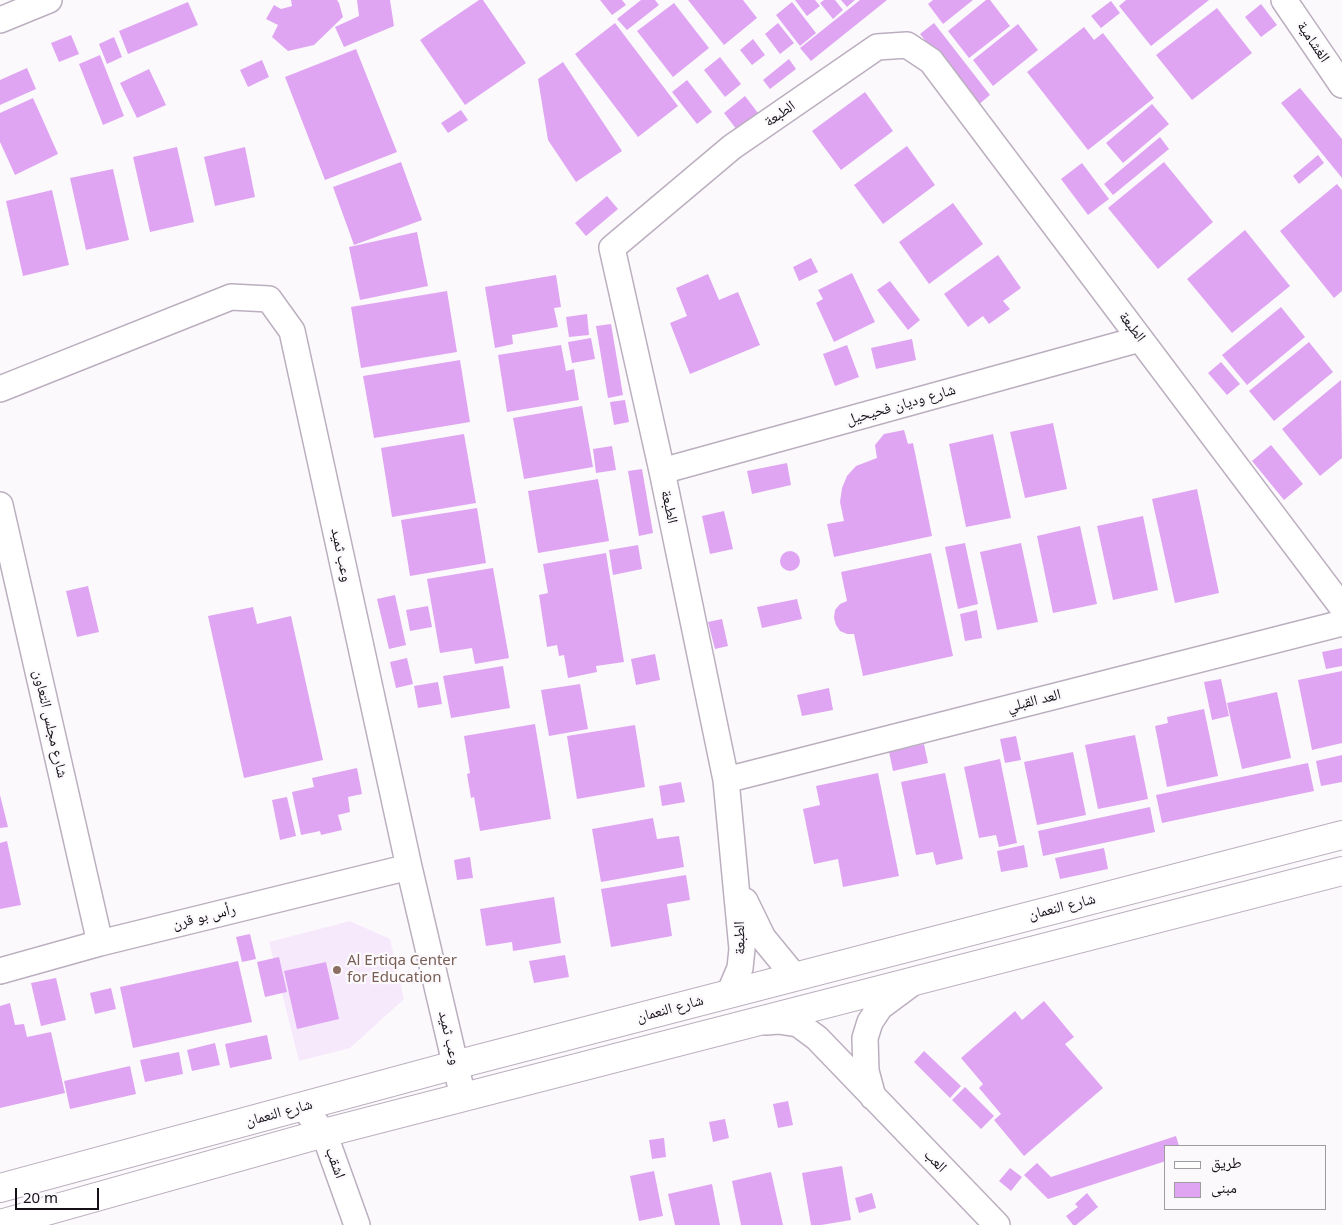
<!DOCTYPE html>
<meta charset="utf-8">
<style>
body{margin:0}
#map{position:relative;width:1342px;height:1225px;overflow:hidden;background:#fcf9fd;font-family:"Noto Sans","Noto Naskh Arabic",sans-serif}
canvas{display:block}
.legend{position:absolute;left:1164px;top:1145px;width:162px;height:65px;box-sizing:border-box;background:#fcf9fd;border:1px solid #9f9ca1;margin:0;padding:6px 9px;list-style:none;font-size:15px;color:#141016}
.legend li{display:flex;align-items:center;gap:10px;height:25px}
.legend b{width:25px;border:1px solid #9f9ca1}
.scale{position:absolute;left:15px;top:1188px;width:84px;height:22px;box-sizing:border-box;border:2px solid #141016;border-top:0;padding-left:6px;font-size:15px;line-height:18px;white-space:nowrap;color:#141016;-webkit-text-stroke:4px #fcf9fd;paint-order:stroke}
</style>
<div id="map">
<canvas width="1342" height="1225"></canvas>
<ul class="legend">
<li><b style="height:6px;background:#fff"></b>طريق</li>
<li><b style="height:14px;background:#dfa5f2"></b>مبنى</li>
</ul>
<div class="scale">20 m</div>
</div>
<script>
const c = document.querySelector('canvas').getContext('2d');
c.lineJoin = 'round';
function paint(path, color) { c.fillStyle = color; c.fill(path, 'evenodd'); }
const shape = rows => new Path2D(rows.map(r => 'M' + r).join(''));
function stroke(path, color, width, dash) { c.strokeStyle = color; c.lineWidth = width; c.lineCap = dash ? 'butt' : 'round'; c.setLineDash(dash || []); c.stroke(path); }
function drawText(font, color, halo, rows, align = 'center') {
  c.font = font + ' "Noto Sans","Noto Naskh Arabic",sans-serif'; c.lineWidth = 4.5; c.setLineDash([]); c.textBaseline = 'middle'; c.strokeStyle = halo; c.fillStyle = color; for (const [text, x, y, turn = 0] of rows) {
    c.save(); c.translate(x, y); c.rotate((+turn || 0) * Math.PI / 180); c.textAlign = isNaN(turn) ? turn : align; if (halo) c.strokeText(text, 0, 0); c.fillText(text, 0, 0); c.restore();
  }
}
paint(shape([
 [350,921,390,939,404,999,350,1048,299,1061,269,942]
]), '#f7e9fc');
paint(shape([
 [291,0,337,0,339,3,343,17,314,45,288,51,272,37,278,25,266,19,274,5,281,9,292,6],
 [357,0,390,0,394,26,344,47,335,27,359,16],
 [479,0,483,0,526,63,465,105,420,40],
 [600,0,622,0,626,5,612,15],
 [641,0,655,0,659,5,627,30,617,19],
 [688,0,743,0,757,18,724,45],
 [795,0,815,0,820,6,807,16],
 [824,0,835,0,843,10,833,19,820,3],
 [841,0,855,0,847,7],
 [860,0,887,0,811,61,800,48],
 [933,0,973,0,943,24,928,4],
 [986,0,990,0,1010,26,969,58,948,31],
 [1126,0,1209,0,1151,46,1119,6],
 [1111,1,1120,13,1101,28,1091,16],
 [188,2,198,25,128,54,119,31],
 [792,2,816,33,800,46,776,15],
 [674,3,709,48,673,77,637,31],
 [1261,4,1277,25,1261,37,1245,17],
 [1217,8,1252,53,1192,100,1156,55],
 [615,23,678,106,638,137,575,54],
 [778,23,794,43,780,54,765,34],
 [934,23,990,95,977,106,920,34],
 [1018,24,1038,50,993,86,973,60],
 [1084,27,1094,40,1103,33,1154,98,1088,150,1027,72],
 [71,35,79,54,59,62,51,43],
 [114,37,122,57,107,64,99,44],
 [753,39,765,55,752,65,740,50],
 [356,49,397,152,325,180,285,77],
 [100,55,124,116,103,125,79,64],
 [720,57,741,84,725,97,704,70],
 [789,59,796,69,770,89,763,80],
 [262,60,269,77,248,87,240,70],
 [563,62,622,151,576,182,548,140,538,79],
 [27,68,36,89,0,105,0,80],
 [149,69,166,105,137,118,120,83],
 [687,80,712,112,697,124,672,92],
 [1300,88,1342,139,1342,178,1281,103],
 [865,92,893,131,841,170,812,131],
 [745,96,758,113,737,130,724,113],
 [33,98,58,154,15,175,0,142,0,113],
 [1152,104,1169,124,1123,163,1106,143],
 [461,110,468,120,448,133,441,123],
 [1160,137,1169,149,1113,195,1104,184],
 [907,146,935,185,883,224,854,185],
 [177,147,194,222,150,232,133,157],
 [245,147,255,197,215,206,204,157],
 [1318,155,1324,163,1299,184,1293,176],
 [401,162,422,220,354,245,333,187],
 [1164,162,1213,222,1158,269,1108,208],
 [1082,163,1109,199,1088,215,1061,179],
 [113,169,129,240,86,250,70,178],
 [1337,184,1342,190,1342,291,1334,298,1280,231],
 [52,190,69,265,23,276,6,201],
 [607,196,618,209,586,236,575,223],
 [953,203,983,244,929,284,899,242],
 [1245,230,1290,286,1232,333,1187,279],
 [417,232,428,286,360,300,349,247],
 [998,255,1021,288,1003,301,1010,309,989,324,983,316,968,327,944,294],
 [811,258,818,272,799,281,793,267],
 [852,273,875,322,834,342,816,303,823,299,818,290],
 [708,274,719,300,738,292,760,345,690,374,670,323,687,316,676,288],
 [556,275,561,307,554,308,558,327,512,335,513,344,495,348,485,287],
 [890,281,920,320,908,330,877,290],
 [447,291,457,352,361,368,351,307],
 [1281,307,1305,337,1247,385,1222,355],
 [587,314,589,335,569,337,566,317],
 [611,324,623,395,608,398,596,326],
 [591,338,595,359,572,363,568,342],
 [912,339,916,360,876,369,871,348],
 [1309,342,1333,372,1274,421,1249,391],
 [561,345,566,371,574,369,579,400,507,412,498,355],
 [847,345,859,377,835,386,823,354],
 [460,360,470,422,374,438,363,376],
 [1221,362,1240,384,1227,395,1208,373],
 [1341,380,1342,458,1320,476,1282,429],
 [625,400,629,422,614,425,610,402],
 [582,406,593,467,524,479,513,418],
 [1053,423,1067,489,1025,498,1010,432],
 [904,430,908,444,913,443,932,536,834,557,827,524,844,521,840,502,842,488,847,476,856,466,877,458,875,445,884,434],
 [464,434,476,503,392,517,381,448],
 [993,434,1011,518,966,527,949,444],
 [1271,445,1303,484,1284,500,1252,461],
 [612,446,616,470,596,473,593,449],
 [787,463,791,485,752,494,747,471],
 [642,469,653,533,639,536,628,471],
 [598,479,609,541,538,553,528,491],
 [1197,489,1219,593,1175,603,1152,499],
 [477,508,486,563,410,576,401,520],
 [724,511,733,549,710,554,702,516],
 [1143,516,1158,590,1113,600,1097,526],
 [1080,526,1097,604,1053,613,1037,536],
 [965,543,978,604,958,609,945,547],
 [1021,543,1038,622,997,630,980,552],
 [638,545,642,569,613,575,609,550],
 '780 561a10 10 0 1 1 20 0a10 10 0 1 1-20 0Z',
 [606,553,624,662,596,666,597,672,568,678,564,655,559,656,557,645,547,647,539,595,548,593,543,564],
 [931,553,953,656,863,676,854,634,847,634,840,631,836,625,834,618,835,610,840,604,847,601,841,572],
 [493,568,509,658,475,664,472,648,440,653,427,579],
 [88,586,99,632,77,637,66,591],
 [395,595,406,645,389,649,377,599],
 [797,599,802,619,762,628,757,607],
 [428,606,432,627,410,631,406,610],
 [253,607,257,624,291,616,323,760,244,778,208,616],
 [977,610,982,638,965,641,960,614],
 [722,619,728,646,715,649,708,622],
 [1342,648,1342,666,1326,669,1322,652],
 [655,654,660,680,636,685,631,659],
 [407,658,413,684,396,688,390,662],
 [503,666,510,708,451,718,443,676],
 [1342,671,1342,743,1312,750,1298,680],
 [1221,679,1229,716,1212,720,1204,682],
 [438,682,442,704,418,708,414,686],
 [580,684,588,729,549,736,541,690],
 [829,688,833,710,802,716,797,695],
 [1277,692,1291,758,1242,769,1227,703],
 [1204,709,1218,776,1167,787,1155,726,1168,723,1167,717],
 [535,724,551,819,480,831,474,797,471,798,467,774,470,773,464,736],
 [635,725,645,787,577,799,567,736],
 [1135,735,1148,799,1098,809,1085,745],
 [1016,736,1021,760,1005,763,1000,739],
 [924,744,928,763,893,771,889,752],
 [1073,752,1086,815,1037,825,1024,762],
 [1342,755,1342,782,1321,786,1316,761],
 [1000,759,1017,843,999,847,996,835,979,838,964,767],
 [1308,763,1314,791,1162,823,1156,795],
 [357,768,362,794,348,797,350,812,338,815,342,830,321,835,320,831,301,835,292,792,314,787,312,778],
 [878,773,899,876,843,887,838,859,814,864,803,809,820,805,816,786],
 [945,773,963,859,936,865,933,852,916,855,901,782],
 [681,782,685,802,662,806,659,786],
 [0,795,8,827,0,828],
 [287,797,296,836,280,840,272,800],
 [1150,807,1155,832,1043,856,1038,831],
 [653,818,657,839,679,836,684,867,601,882,592,829],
 [7,841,21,905,0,909,0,843],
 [1024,845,1028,867,1001,872,997,851],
 [1104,848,1108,869,1060,879,1055,858],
 [470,857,473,878,457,880,454,860],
 [686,875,690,900,667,904,672,936,611,947,601,889],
 [554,897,561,943,513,951,512,942,486,946,480,909],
 [250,934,256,959,242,962,236,937],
 [565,955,569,977,534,983,529,961],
 [279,957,287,992,265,997,257,962],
 [238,961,252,1022,133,1048,120,987],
 [326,962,339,1019,297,1029,284,971],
 [56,978,66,1020,41,1026,31,983],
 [111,988,116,1009,95,1014,90,993],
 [1044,1001,1074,1037,1065,1044,1103,1088,1024,1156,994,1120,1001,1114,979,1088,983,1084,961,1058,1015,1011,1022,1020],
 [10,1003,15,1025,24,1024,27,1037,51,1032,65,1093,0,1108,0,1006],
 [267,1035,272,1059,230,1068,225,1044],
 [215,1043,220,1065,192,1071,187,1050],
 [924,1051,961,1086,950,1098,914,1062],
 [179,1052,183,1074,145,1082,140,1060],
 [130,1066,136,1094,70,1109,64,1081],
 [965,1087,994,1116,981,1129,952,1100],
 [788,1101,793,1125,778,1128,773,1104],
 [725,1119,729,1138,713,1142,709,1122],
 [1176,1136,1179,1146,1166,1146,1166,1161,1048,1199,1024,1175,1037,1163,1051,1177],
 [664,1138,666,1157,652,1159,649,1140],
 [842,1166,851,1220,821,1225,811,1225,802,1173],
 [1010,1168,1022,1177,1011,1191,999,1181],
 [654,1171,663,1216,639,1221,630,1176],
 [771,1172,783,1225,741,1225,732,1181],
 [712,1184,720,1225,675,1225,668,1194],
 [872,1193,876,1208,859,1213,855,1198],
 [1087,1193,1098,1207,1076,1225,1073,1225,1066,1216,1078,1207,1075,1204]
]), '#dfa5f2');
const street = shape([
 [1284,0,1342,85],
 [0,20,49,0],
 [0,389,231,297,269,299,292,331,409,867,463,1097],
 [662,471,1140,339],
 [0,505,100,943],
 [726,780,1342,623],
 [745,901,763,938,795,977],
 [0,971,100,943,409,867],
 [729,994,740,968,742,949,726,780,662,471,612,248,732,147,877,47,907,45,931,61,1342,607],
 [766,1022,778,1021,798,1024,817,1038,997,1225],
 [873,1097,866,1071,865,1038,870,1022,880,1007,911,984],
 [303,1107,324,1133,357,1225]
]);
const secondary = shape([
 [0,1188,455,1065,1342,835],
 [0,1224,324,1133,1342,871]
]);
stroke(street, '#bbafbf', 28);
stroke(secondary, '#bbafbf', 30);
stroke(street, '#fff', 25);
stroke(secondary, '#fff', 28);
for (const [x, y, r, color] of [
 [337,970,5,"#8d6e63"]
]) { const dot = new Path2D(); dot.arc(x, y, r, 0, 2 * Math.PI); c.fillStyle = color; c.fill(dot); stroke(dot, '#fcf9fd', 2); }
drawText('15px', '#141016', '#fcf9fd', [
 ["الغشامية",1313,42,56],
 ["الطبعة",780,114,-35],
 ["الطبعة",1132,327,53],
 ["شارع وديان فحيحيل",901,405,-16],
 ["الطبعة",669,507,78],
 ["وعب ثميد",341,555,78],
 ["العد القبلي",1034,701,-14],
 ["شارع مجلس التعاون",50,724,77],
 ["شارع النعمان",1062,907,-14],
 ["رأس بو قرن",204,917,-14],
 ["الطبعة",740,938,-91],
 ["شارع النعمان",670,1009,-15],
 ["وعب ثميد",449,1038,77],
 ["شارع النعمان",279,1113,-15],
 ["العب",935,1161,46],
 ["اشقب",335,1163,70]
]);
drawText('15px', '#785e54', '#fcf9fd', [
 ["Al Ertiqa Center",347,961],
 ["for Education",347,978]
], 'left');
</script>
